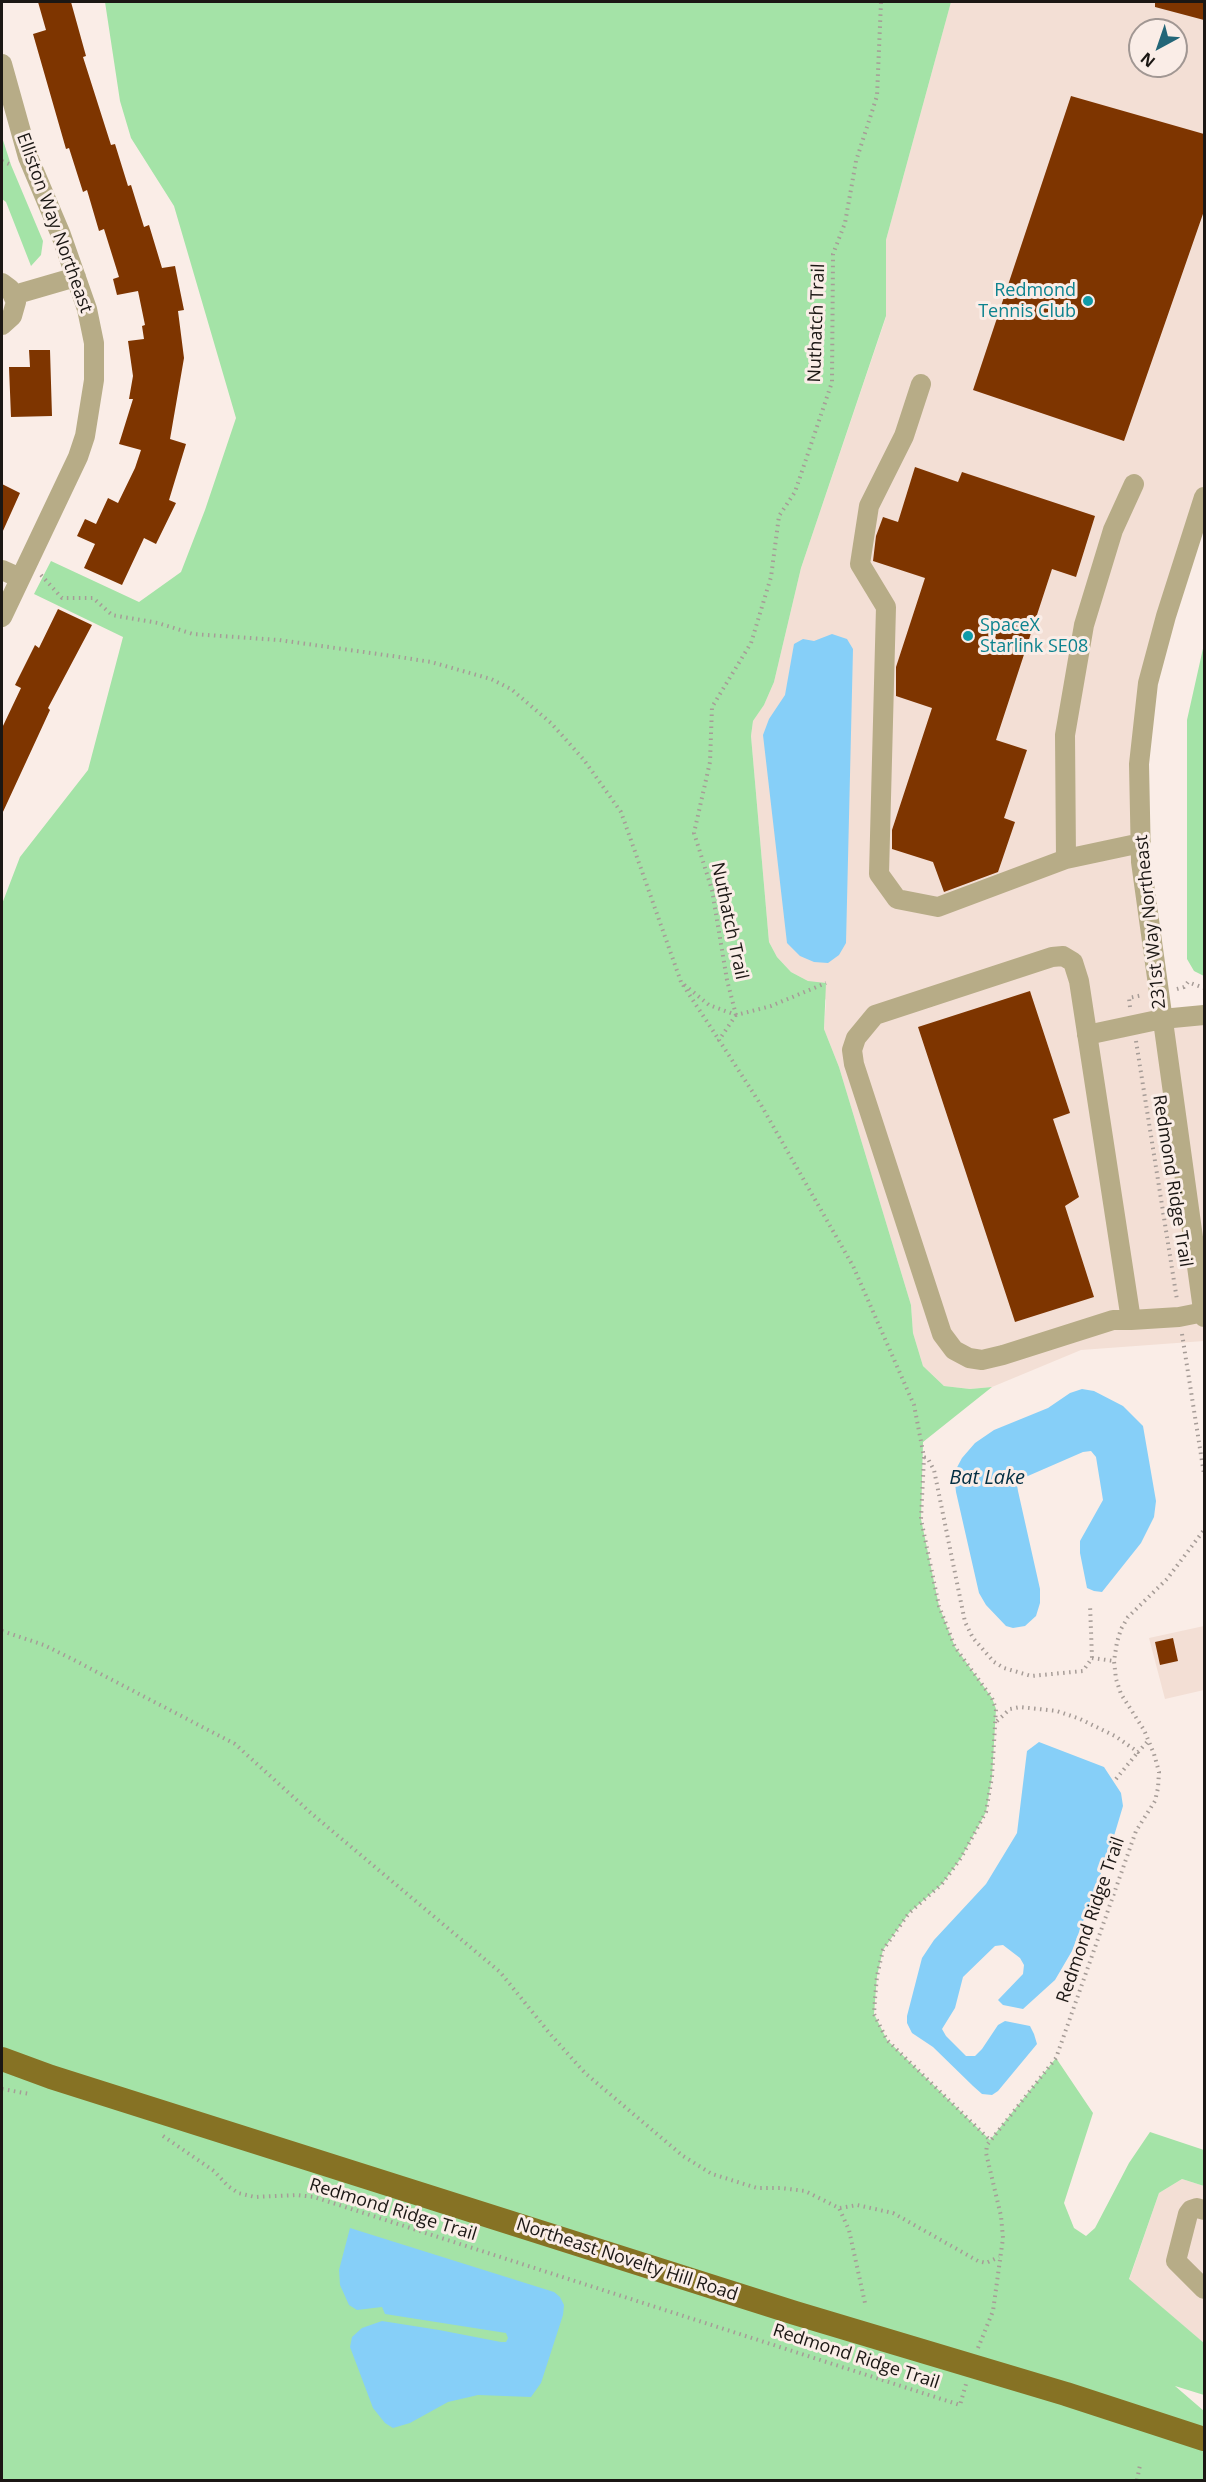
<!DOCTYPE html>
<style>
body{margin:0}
#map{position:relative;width:1206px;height:2482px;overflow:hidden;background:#faede7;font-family:"Open Sans",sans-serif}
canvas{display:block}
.frame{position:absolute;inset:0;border:3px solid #1b1714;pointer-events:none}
.north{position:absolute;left:1128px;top:18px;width:60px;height:60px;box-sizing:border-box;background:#faede7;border:2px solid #a19793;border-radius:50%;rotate:220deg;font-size:16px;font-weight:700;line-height:24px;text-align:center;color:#1b1714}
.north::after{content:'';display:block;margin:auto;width:21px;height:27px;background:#236678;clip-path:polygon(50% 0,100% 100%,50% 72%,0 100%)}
</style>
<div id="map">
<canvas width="1206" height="2482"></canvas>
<div class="frame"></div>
<div class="north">N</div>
</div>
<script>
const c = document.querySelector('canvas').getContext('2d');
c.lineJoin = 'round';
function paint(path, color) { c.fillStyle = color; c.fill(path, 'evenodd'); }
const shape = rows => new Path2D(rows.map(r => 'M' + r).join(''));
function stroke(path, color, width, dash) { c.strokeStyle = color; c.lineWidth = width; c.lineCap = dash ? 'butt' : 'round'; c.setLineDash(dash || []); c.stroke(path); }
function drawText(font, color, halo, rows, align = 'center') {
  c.font = font + ' "Open Sans",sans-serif'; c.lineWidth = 6; c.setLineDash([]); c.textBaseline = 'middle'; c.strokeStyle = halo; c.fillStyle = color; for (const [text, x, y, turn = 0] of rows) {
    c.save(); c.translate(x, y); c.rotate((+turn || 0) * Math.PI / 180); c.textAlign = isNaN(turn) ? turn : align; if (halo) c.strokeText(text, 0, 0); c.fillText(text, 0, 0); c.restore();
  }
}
paint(shape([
 [951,2,1204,2,1204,497,1189,541,1139,764,1162,1018,1204,1015,1204,1341,1081,1350,992,1387,970,1389,944,1386,923,1366,913,1333,911,1305,839,1067,824,1029,826,1000,808,981,791,972,777,957,769,942,751,736,753,721,764,705,774,682,801,568,886,317,886,240],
 [1140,30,1176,30,1176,66,1140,66],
 [1204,1626,1204,1690,1165,1699,1149,1638],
 [1182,2179,1204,2186,1204,2343,1129,2280,1159,2193]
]), '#f3dfd5');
paint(shape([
 [105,2,951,2,886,240,886,316,801,568,774,682,764,705,753,721,751,736,769,942,777,957,791,972,808,981,826,983,824,1029,839,1067,911,1305,913,1333,923,1366,944,1386,970,1389,992,1387,923,1442,921,1519,939,1606,955,1647,992,1698,996,1709,992,1777,986,1812,961,1858,942,1884,909,1913,883,1950,877,1976,874,2014,887,2040,990,2140,1056,2058,1093,2113,1064,2203,1074,2228,1086,2236,1095,2228,1129,2163,1150,2132,1204,2150,1204,2186,1182,2179,1159,2193,1129,2279,1204,2343,1204,2395,1175,2386,1204,2411,1204,2480,2,2480,2,904,20,857,88,770,123,637,34,594,51,561,139,602,181,572,205,510,236,418,174,206,131,138,120,101],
 [2,137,11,165,43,241,41,255,31,266,6,202,2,199],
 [1204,644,1204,976,1194,971,1187,959,1187,720]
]), '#a4e3a7');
paint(shape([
 [832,634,847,639,853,649,846,943,839,955,828,963,814,962,800,956,787,943,763,735,769,719,785,695,794,644,803,639,814,641],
 [1082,1389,1094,1391,1123,1406,1143,1426,1156,1501,1154,1517,1141,1543,1102,1592,1094,1591,1087,1588,1080,1553,1080,1541,1103,1500,1096,1457,1091,1451,1083,1452,1021,1479,1017,1485,1018,1491,1040,1589,1040,1603,1036,1616,1025,1626,1013,1628,1006,1626,986,1605,979,1593,956,1492,954,1473,962,1458,975,1443,994,1430,1048,1408,1070,1393],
 [1039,1742,1104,1767,1121,1793,1123,1806,1111,1846,1072,1951,1055,1980,1023,2009,1003,2005,998,2000,1023,1974,1024,1965,1020,1958,1003,1945,995,1946,963,1977,955,2008,942,2029,946,2036,966,2056,975,2056,982,2049,998,2025,1005,2021,1030,2026,1034,2034,1037,2044,998,2091,992,2095,982,2094,973,2086,933,2047,912,2033,907,2023,907,2016,922,1958,934,1940,986,1884,1017,1833,1027,1751],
 [350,2228,554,2292,560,2297,564,2305,563,2315,541,2383,531,2397,478,2395,448,2402,410,2423,393,2428,385,2423,373,2408,350,2347,352,2337,362,2328,382,2321,439,2330,501,2342,506,2342,508,2338,506,2333,385,2314,382,2307,357,2310,349,2305,340,2285,339,2270]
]), '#86cff8');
paint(shape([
 [38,2,71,2,86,56,83,57,111,145,115,144,128,186,131,185,144,227,149,225,162,268,175,266,184,310,178,311,184,358,170,439,186,444,169,500,176,503,156,544,144,538,122,585,84,568,95,544,77,536,85,519,96,524,108,498,118,503,135,468,141,450,119,444,133,399,129,399,133,376,128,341,144,339,142,326,145,325,138,291,117,295,113,279,119,277,104,229,99,231,87,190,83,192,69,148,66,149,33,34,46,30],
 [1155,2,1204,2,1204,20,1155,7],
 [1071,96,1204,134,1204,211,1124,441,973,390],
 [29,350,50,350,52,416,11,417,9,367,30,367],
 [915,467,958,482,962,472,1095,516,1076,577,1052,569,996,740,1027,750,1004,818,1015,822,998,872,944,892,933,862,892,849,892,830,932,708,896,696,896,667,925,578,873,561,876,536,883,517,898,522],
 [2,484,20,493,2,533],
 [58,609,92,625,48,708,50,710,2,814,2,728,21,688,15,685,35,645,39,648],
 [1030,991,1070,1113,1053,1119,1079,1197,1065,1206,1094,1297,1015,1322,918,1027],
 [1173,1638,1178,1661,1160,1665,1155,1642]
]), '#7e3500');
stroke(shape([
 [2,161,11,165],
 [41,575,62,598,93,598,112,615,158,623,193,634,279,640,399,657,431,662,491,679,511,689,551,723,584,760,621,812,681,982,709,1005,736,1015,771,1006,826,983],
 [683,985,719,1040],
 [1177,989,1184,987,1188,982,1204,988],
 [1130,1007,1129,998,1143,995],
 [736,1015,719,1040,761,1105,853,1266,914,1405,924,1457,921,1519,939,1606,955,1647,992,1698,996,1709,992,1777,986,1812,961,1858,942,1884,909,1913,883,1950,877,1976,875,1999,874,2014,887,2040,990,2140],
 [736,1015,727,980,712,890,694,833,710,762,712,707,751,643,771,577,779,516,795,492,832,382,833,254,845,223,856,161,877,96,881,2],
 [1136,1041,1177,1300],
 [1182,1334,1204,1474],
 [924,1457,928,1459,934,1470,965,1622,973,1638,994,1662,1004,1668,1031,1676,1083,1671,1092,1658,1090,1604],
 [2,1631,44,1645,72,1659,235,1744,312,1814,500,1972,551,2035,585,2073,683,2156,712,2174,757,2188,781,2188,805,2191,839,2208,849,2230,865,2303],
 [1092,1658,1114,1661],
 [997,1721,1010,1709,1020,1707,1057,1711,1080,1719,1115,1736,1138,1752,1149,1740],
 [1116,1779,1138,1752],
 [2,2089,30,2094],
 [163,2136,214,2171,228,2186,238,2193,255,2197,297,2195,314,2197,960,2405,966,2384],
 [840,2208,857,2205,893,2213,978,2261,986,2263,999,2257],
 [978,2348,993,2311,1003,2238,1001,2216,986,2153,987,2145,1056,2058,1136,1831,1155,1801,1158,1788,1159,1772,1154,1754,1144,1730,1121,1694,1116,1679,1114,1661,1117,1642,1121,1629,1128,1617,1167,1579,1204,1530],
 [1137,2480,1140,2465]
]), '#a69c97', 4, [1.5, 4.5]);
stroke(shape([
 [2,64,28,157,61,235,87,309,94,343,94,380,85,436,78,457,2,617],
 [2,283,10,289,16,302,12,316,2,325],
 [14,295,76,277],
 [921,384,904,436,869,506,860,564,886,607,879,874,897,899,938,907,1066,859],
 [1134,484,1113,530,1084,625,1065,735,1066,859,1141,843],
 [1204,497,1166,616,1148,683,1139,764,1141,862,1204,1317],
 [2,570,20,578],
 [1087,1035,1162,1019,1204,1015],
 [1131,1320,1079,981,1073,962,1063,956,1052,957,875,1015,856,1038,852,1050,854,1064,942,1334,954,1350,969,1358,982,1360,1003,1355,1113,1320,1131,1320,1179,1317,1204,1312],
 [1204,2210,1197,2208,1191,2210,1188,2214,1176,2261,1204,2289]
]), '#b7ac87', 20);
stroke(shape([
 [2,2059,51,2077,795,2313,1066,2394,1204,2439]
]), '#867224', 24);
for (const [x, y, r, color] of [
 [1088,301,6,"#0f9aa8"],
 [968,636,6,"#0f9aa8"]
]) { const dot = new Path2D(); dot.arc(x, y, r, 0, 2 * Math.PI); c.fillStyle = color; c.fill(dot); stroke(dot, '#faede7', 2); }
drawText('18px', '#1b1714', '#faede7', [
 ["Elliston Way Northeast",54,223,70],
 ["Nuthatch Trail",817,323,-88],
 ["Nuthatch Trail",729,921,78],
 ["231st Way Northeast",1151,922,-96],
 ["Redmond Ridge Trail",1172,1181,81],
 ["Redmond Ridge Trail",1091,1920,-71],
 ["Redmond Ridge Trail",393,2210,17],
 ["Northeast Novelty Hill Road",627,2260,18],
 ["Redmond Ridge Trail",856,2357,18]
]);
drawText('18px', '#0d838f', '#faede7', [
 ["Redmond",1076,291],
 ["Tennis Club",1076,312],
 ["SpaceX",980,626,"left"],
 ["Starlink SE08",980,647,"left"]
], 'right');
drawText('italic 20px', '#032f43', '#faede7', [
 ["Bat Lake",987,1478]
]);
</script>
